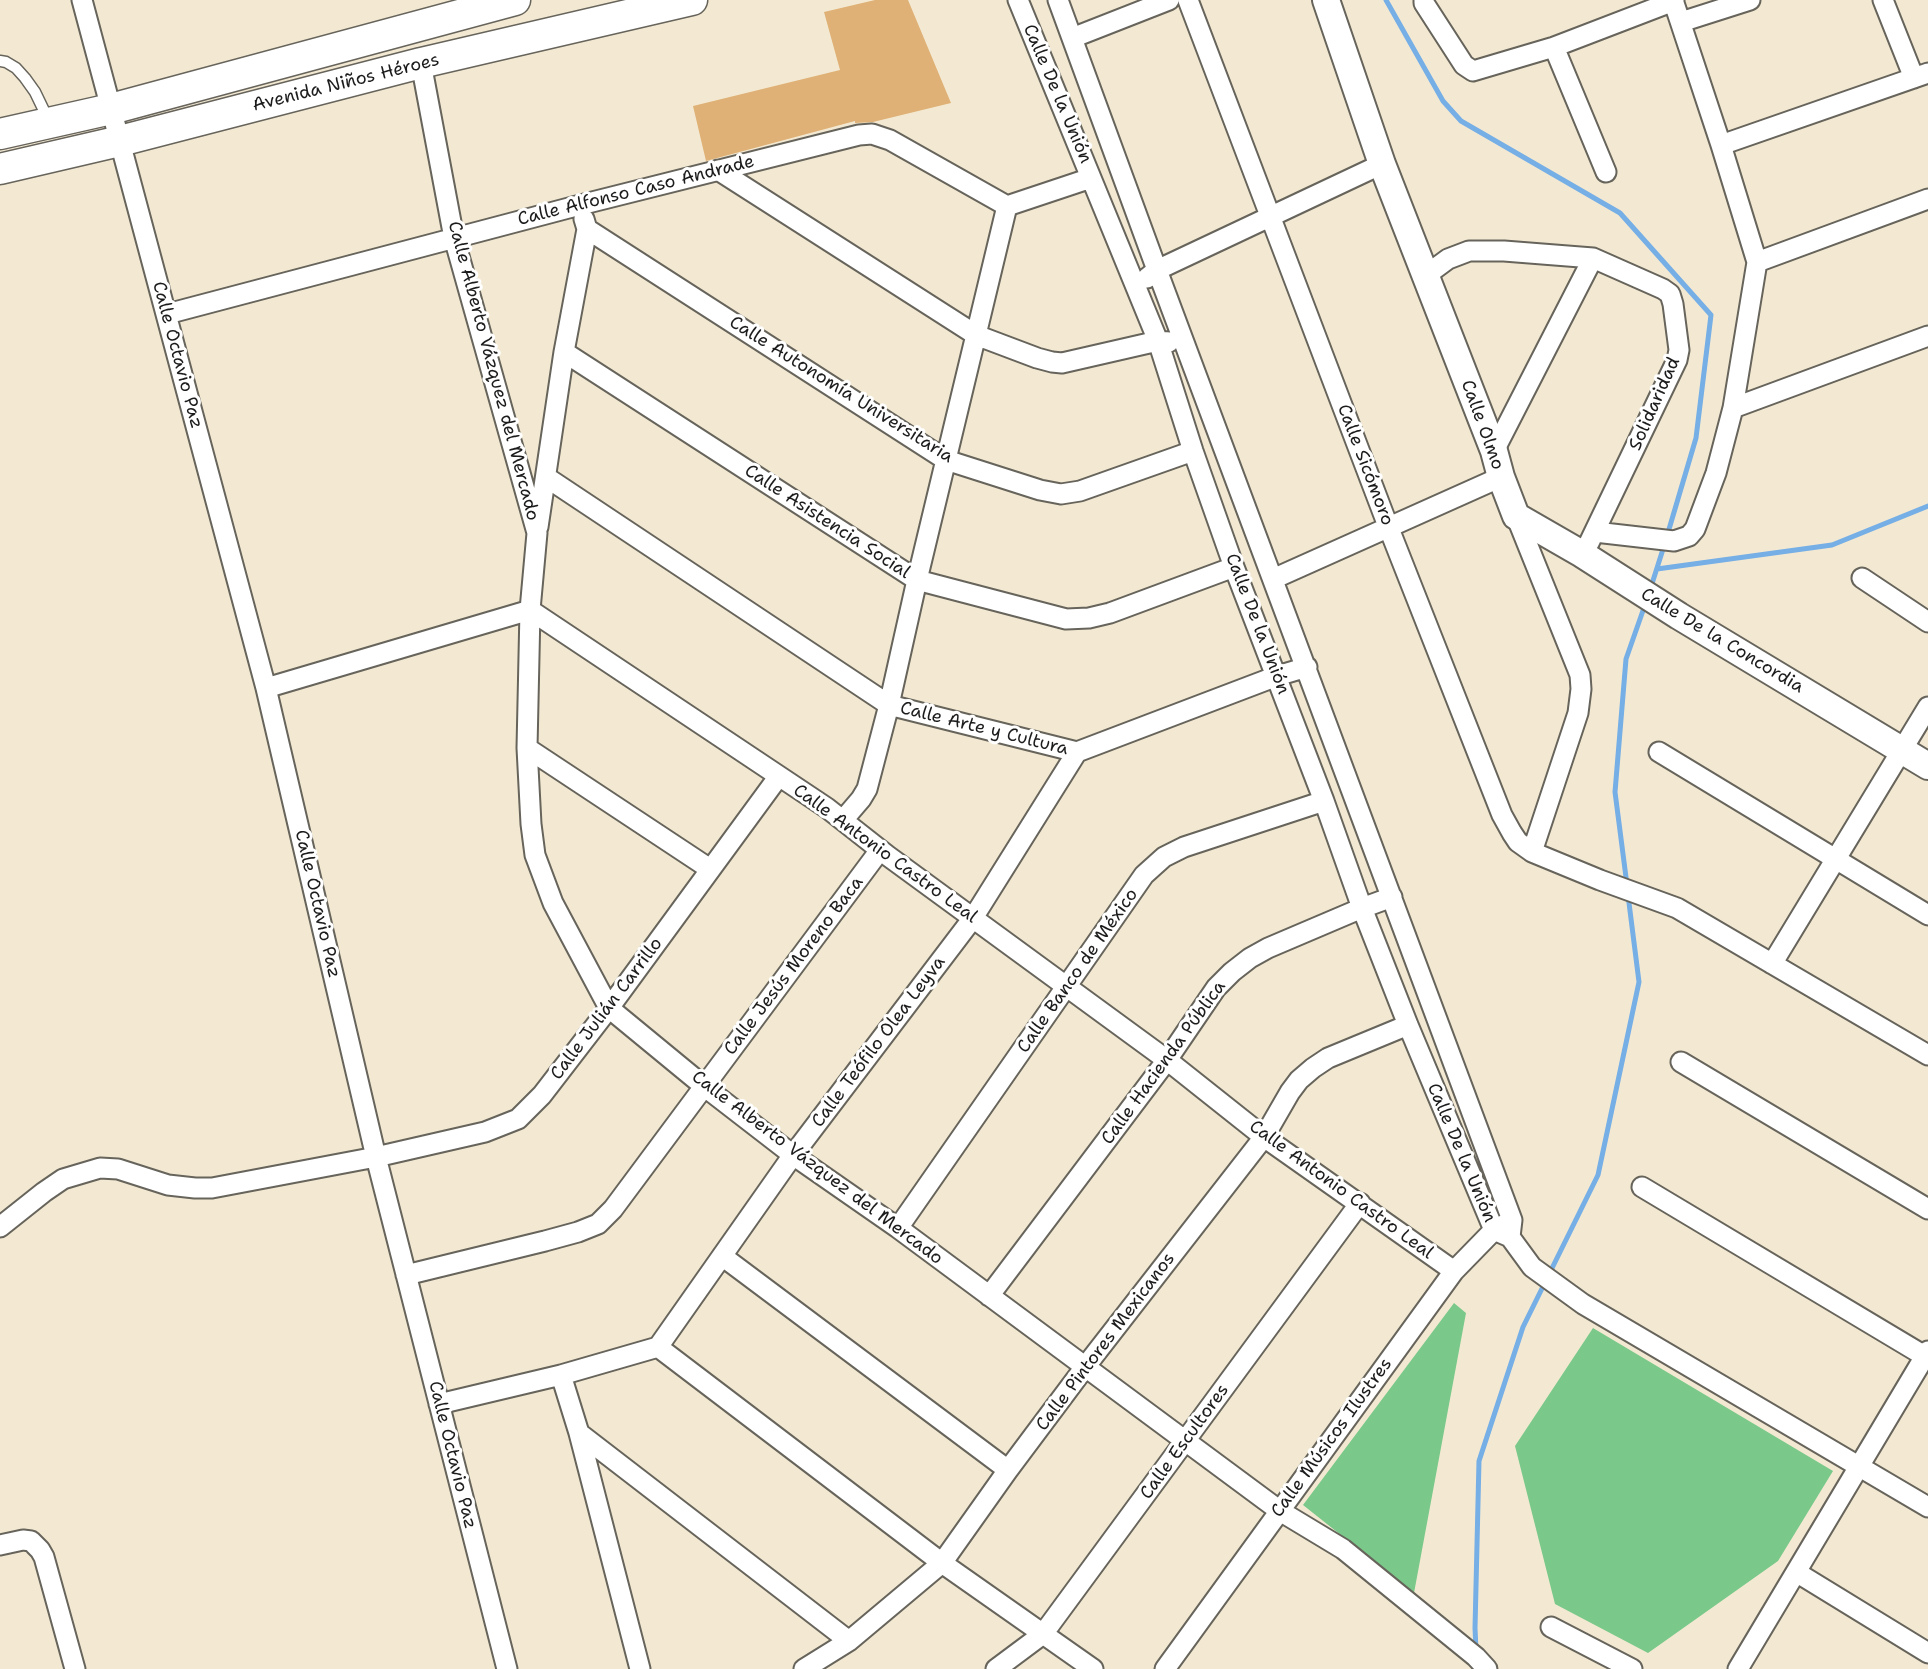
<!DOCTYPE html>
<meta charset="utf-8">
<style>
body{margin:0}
canvas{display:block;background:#f3e9d2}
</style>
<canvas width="1928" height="1669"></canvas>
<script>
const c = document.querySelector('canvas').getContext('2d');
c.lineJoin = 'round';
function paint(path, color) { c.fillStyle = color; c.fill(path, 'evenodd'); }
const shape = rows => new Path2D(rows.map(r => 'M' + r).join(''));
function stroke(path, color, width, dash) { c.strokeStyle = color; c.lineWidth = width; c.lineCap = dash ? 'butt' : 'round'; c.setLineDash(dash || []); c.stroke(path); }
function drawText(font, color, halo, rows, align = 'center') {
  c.font = font + ' "Shantell Sans",sans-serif'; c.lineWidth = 6; c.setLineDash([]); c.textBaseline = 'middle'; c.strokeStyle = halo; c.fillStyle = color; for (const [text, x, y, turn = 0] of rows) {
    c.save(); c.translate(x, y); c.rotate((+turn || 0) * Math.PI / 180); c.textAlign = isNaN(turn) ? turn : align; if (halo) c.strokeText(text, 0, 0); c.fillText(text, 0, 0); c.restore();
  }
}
paint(shape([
 [1454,1303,1466,1313,1414,1593,1303,1505],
 [1593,1328,1833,1471,1778,1561,1648,1653,1555,1604,1515,1446]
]), '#7ac98a');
stroke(shape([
 [1386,0,1443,101,1461,121,1620,213,1711,315,1696,438,1667,536],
 [1657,569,1832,545,1928,506],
 [1650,590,1664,546],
 [1627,885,1615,792,1626,659,1646,602],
 [1476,1650,1475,1628,1479,1461,1523,1327,1598,1175,1639,982,1628,895]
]), '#76aee6', 5);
paint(shape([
 [875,0,908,0,951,103,873,122,855,123,855,121,706,161,693,106,840,70,824,12]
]), '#dfb176');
const lane = shape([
 [0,61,6,62,16,68,25,78,35,92,48,119]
]);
const street = shape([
 [82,0,266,688,376,1157,507,1669],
 [1018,0,1158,341,1193,451,1234,567,1324,801,1362,908,1408,1025,1494,1230,1510,1237,1532,1267,1583,1304,1928,1507],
 [1058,0,1157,270,1512,1220,1510,1237],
 [1188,0,1388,526,1502,815,1512,833,1518,842,1532,852,1600,880,1677,908,1928,1055],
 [1424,0,1424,3,1464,65,1473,71,1554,47,1674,1],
 [1883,0,1914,78],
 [1681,22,1750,0],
 [1072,38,1169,0],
 [1554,47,1606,172],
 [421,63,454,238,537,533,530,610,527,748,531,824,535,855,553,903,609,1008,705,1087,793,1155,898,1228,1280,1511,1343,1549,1476,1657,1487,1669],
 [1721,145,1928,73],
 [718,170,976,335,1037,358,1052,362,1062,363,1158,341,1169,342],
 [587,229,946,460,1040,490,1061,494,1080,491,1193,451],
 [1757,262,1928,199],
 [1425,276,1448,259,1469,251,1504,251,1593,258,1663,289,1670,294,1673,304,1679,350,1677,360,1589,543],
 [1147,278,1157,270,1382,164],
 [167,314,580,205,859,135,872,134,890,140,1007,206,1091,178],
 [564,352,917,580,1066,619,1089,618,1110,613,1234,567],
 [1733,408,1928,336],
 [1494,451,1593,258],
 [546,477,889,705,1077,752,1277,676,1307,667],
 [1516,516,1580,675,1581,689,1578,713,1532,852],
 [538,527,564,352,587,229,584,219],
 [1595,532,1674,541,1689,536,1695,529,1716,473,1733,408,1757,262,1721,145,1673,0],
 [1862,578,1928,622],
 [1273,579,1501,477],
 [266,688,530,610,827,808,888,856,1167,1060,1264,1137,1454,1271],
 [527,748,710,869],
 [1659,752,1928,915],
 [843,820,861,799,867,789,889,705,917,580,1007,206],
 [1772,964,1928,707],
 [1681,1062,1928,1209],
 [1642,1187,1928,1358],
 [0,1227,44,1192,63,1179,100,1168,118,1169,168,1185,195,1188,212,1188,376,1157,485,1132,518,1119,542,1095,609,1008,779,776],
 [898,1228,1144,875,1164,857,1184,847,1324,801],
 [722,1256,1008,1470],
 [406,1275,545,1241,578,1232,598,1224,613,1209,880,850],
 [989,1296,1167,1060,1216,988,1232,972,1250,958,1268,948,1362,908,1392,897],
 [658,1347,942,1563,1093,1669],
 [561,1375,579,1433,640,1669],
 [439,1404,561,1375,658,1347,793,1155,973,918,1077,752],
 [579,1433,849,1641],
 [0,1545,23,1540,31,1541,40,1550,44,1557,75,1669],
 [1796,1572,1928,1653],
 [1551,1627,1632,1669],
 [804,1669,849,1641,942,1563,1008,1470,1085,1367,1264,1137,1290,1092,1299,1080,1313,1068,1328,1058,1408,1025],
 [996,1669,1043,1634,1360,1203],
 [1165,1669,1454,1271,1494,1230,1505,1224],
 [1738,1669,1928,1351]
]);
const secondary = shape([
 [1326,0,1382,164,1494,451,1501,477,1516,516,1582,554,1679,616,1928,766]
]);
const primary = shape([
 [0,134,111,109,515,0],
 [0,169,120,141,421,63,692,0]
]);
stroke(lane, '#67645c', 13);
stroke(street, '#67645c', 23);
stroke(secondary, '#67645c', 30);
stroke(primary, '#67645c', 33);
stroke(lane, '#fff', 10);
stroke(street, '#fff', 19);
stroke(secondary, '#fff', 26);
stroke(primary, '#fff', 30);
drawText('18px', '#1c1c1c', '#fff', [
 ["Avenida Niños Héroes",346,83,-14],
 ["Calle De la Unión",1057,94,67],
 ["Calle Alfonso Caso Andrade",636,191,-14],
 ["Calle Octavio Paz",177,355,75],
 ["Calle Alberto Vázquez del Mercado",493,371,75],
 ["Calle Autonomía Universitaria",841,390,32],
 ["Solidaridad",1655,404,-66],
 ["Calle Olmo",1482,425,70],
 ["Calle Sicómoro",1365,465,69],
 ["Calle Asistencia Social",827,522,33],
 ["Calle De la Unión",1257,624,69],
 ["Calle De la Concordia",1722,641,31],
 ["Calle Arte y Cultura",984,729,14],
 ["Calle Antonio Castro Leal",885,854,36],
 ["Calle Octavio Paz",317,904,77],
 ["Calle Jesús Moreno Baca",794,966,-53],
 ["Calle Banco de México",1078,971,-55],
 ["Calle Julián Carrillo",607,1009,-53],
 ["Calle Teófilo Olea Leyva",879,1042,-53],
 ["Calle Hacienda Pública",1164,1063,-54],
 ["Calle De la Unión",1461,1153,67],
 ["Calle Alberto Vázquez del Mercado",817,1168,37],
 ["Calle Antonio Castro Leal",1341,1190,36],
 ["Calle Pintores Mexicanos",1106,1342,-53],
 ["Calle Músicos Ilustres",1332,1438,-54],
 ["Calle Escultores",1185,1442,-54],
 ["Calle Octavio Paz",452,1455,76]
]);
</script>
